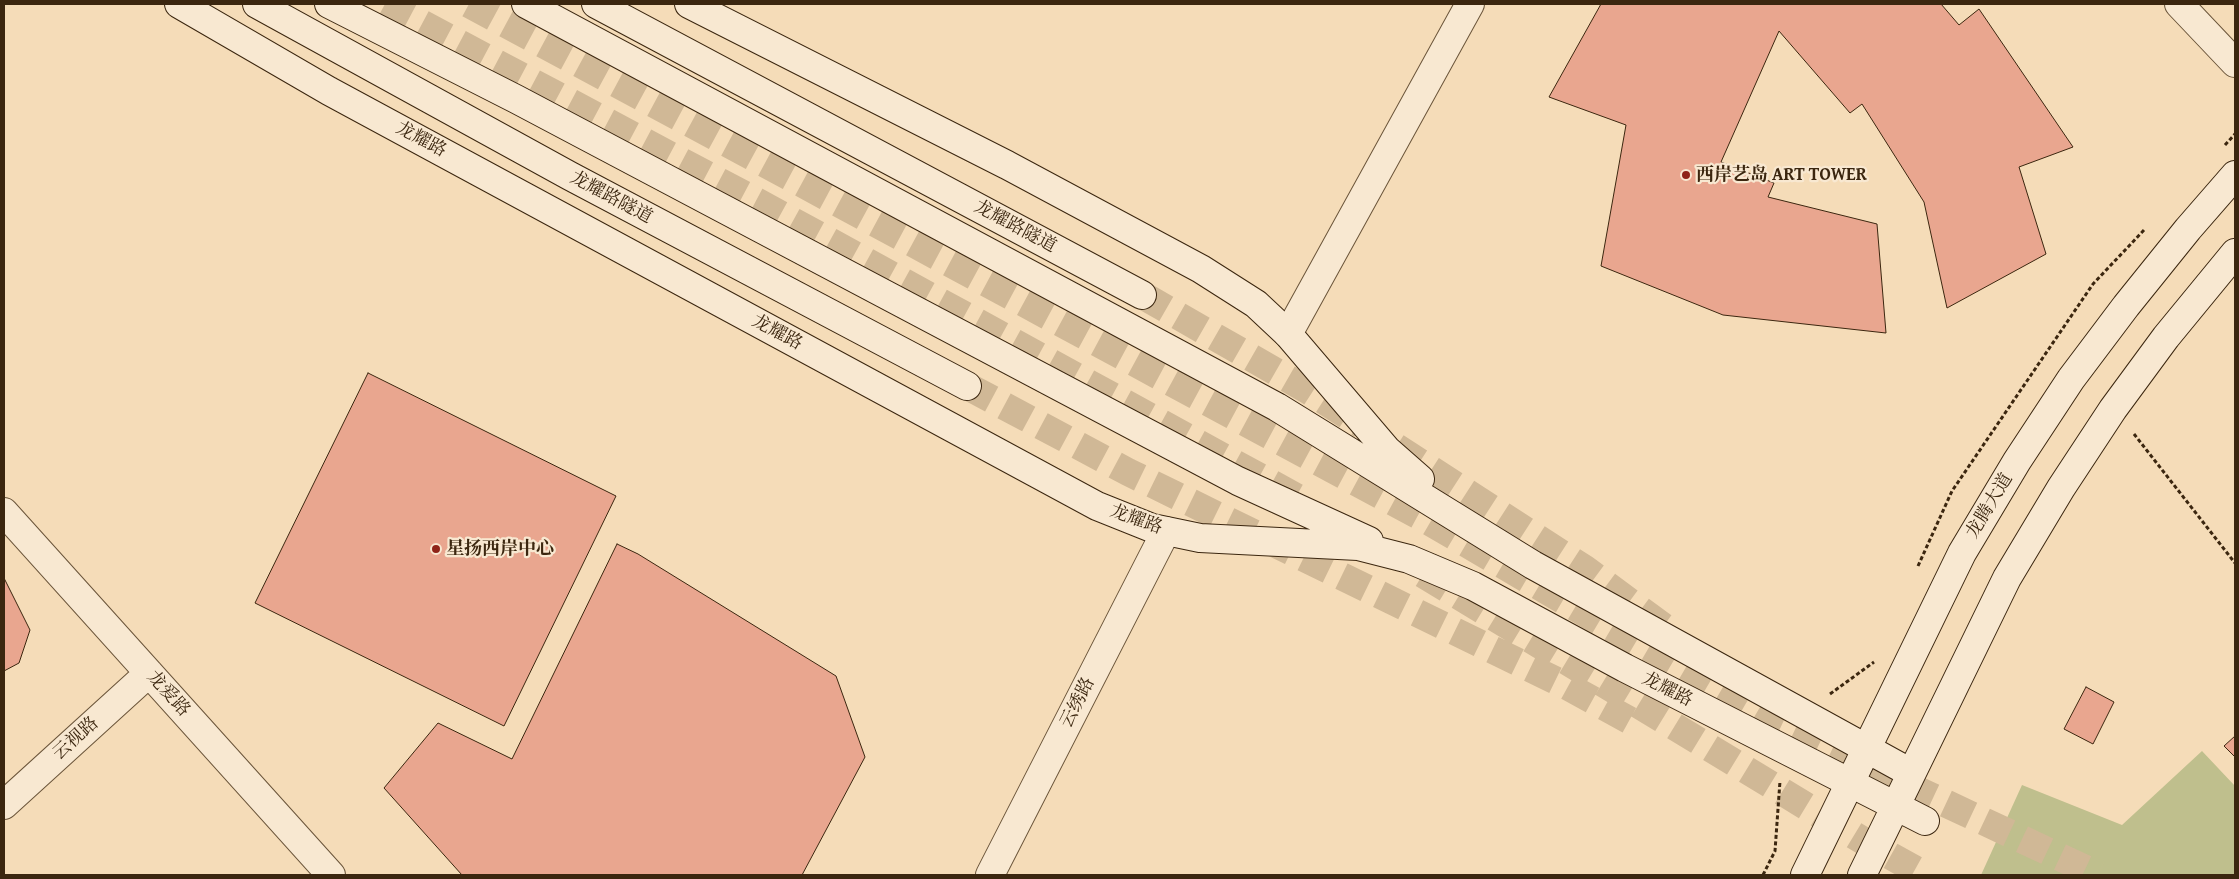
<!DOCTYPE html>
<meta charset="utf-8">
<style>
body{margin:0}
#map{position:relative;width:2239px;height:879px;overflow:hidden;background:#f5dcb8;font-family:"Gentium Book Plus",serif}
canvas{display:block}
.frame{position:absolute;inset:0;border:5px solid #3b260f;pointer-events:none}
</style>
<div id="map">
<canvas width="2239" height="879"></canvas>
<div class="frame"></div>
</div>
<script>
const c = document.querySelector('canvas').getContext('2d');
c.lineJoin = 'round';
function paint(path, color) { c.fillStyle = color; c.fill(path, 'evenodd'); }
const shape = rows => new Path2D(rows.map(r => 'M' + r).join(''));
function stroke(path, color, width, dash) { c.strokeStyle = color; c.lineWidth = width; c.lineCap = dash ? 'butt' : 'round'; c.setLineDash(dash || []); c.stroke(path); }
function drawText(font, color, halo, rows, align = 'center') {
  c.font = font + ' "Gentium Book Plus","Noto Serif SC",serif'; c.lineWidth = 4.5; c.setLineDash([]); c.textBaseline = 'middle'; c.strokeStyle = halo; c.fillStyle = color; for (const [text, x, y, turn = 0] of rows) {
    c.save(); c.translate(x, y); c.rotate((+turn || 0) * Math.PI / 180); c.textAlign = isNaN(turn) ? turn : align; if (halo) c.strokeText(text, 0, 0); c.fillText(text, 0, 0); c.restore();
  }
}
paint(shape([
 [2202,751,2235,786,2235,875,1981,875,2022,785,2122,825]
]), '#bfbf8d');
const building = shape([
 [1601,4,1941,4,1959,25,1979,9,2073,147,2019,167,2046,254,1947,308,1924,202,1862,104,1850,113,1779,31,1721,162,1774,183,1768,197,1877,224,1886,333,1723,315,1601,266,1626,125,1549,97,1601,4],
 [368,373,616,496,504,726,255,603,368,373],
 [617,544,638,554,836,676,865,757,802,875,462,875,384,788,438,723,512,759,617,544],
 [4,578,30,630,19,663,4,671,4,578],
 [2086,687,2114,702,2093,744,2064,729,2086,687],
 [2235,736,2235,757,2224,746,2235,736]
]);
paint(building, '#e9a68f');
stroke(building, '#3b260f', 1);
stroke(shape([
 [385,4,756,201,1296,497],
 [469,4,1425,519,1760,716,2098,875],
 [1142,295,1306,389,1362,425],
 [967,386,1128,472,1567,686,1640,726],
 [1396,447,1585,569,1665,628],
 [1423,574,1862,840,1925,875]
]), '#d0b896', 28, [28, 14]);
const minor = shape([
 [2179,4,2235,63],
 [1288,334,1470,4],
 [4,512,331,875],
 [4,805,149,673],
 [990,875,1166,531]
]);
const secondary = shape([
 [179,4,329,91,1097,506,1152,528,1200,538,1358,546,1409,559,1473,586,1625,668,1925,821],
 [257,4,570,176,967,386],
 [329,4,516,99,1238,481,1369,541],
 [526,4,1277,407,1533,565,1911,773],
 [596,4,1142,295],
 [689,4,1007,165,1201,269,1256,304,1288,334,1387,450,1420,479],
 [1805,875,1962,553,2017,461,2071,379,2126,306,2188,229,2235,175],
 [1862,875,2007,578,2061,488,2113,409,2166,337,2235,253]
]);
stroke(minor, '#6a5439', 30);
stroke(secondary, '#3b260f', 30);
stroke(shape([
 [2225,145,2235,134],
 [2134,434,2235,563],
 [1918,566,1952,491,2093,284,2145,229],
 [1830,694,1874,662],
 [1763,875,1775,851,1780,781]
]), '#3b260f', 3, [4, 2.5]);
stroke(minor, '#f8e8d1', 28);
stroke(secondary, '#f8e8d1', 28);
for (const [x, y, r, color] of [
 [1686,175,5,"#8f2418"],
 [436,549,5,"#8f2418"]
]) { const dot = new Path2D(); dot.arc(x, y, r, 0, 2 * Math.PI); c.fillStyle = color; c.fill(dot); stroke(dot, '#f8e8d1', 2); }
drawText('18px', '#3b260f', '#f8e8d1', [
 ["龙耀路",421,140,28],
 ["龙耀路隧道",611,198,28],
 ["龙耀路隧道",1015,227,28],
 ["龙耀路",777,333,28],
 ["龙腾大道",1990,506,-59],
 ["龙耀路",1136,520,20],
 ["龙耀路",1667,690,27],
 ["龙爱路",168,694,48],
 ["云绣路",1078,703,-63],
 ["云视路",76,739,-42]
]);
drawText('bold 18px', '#3b260f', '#f8e8d1', [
 ["西岸艺岛 ART TOWER",1696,175],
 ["星扬西岸中心",446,549]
], 'left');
</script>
